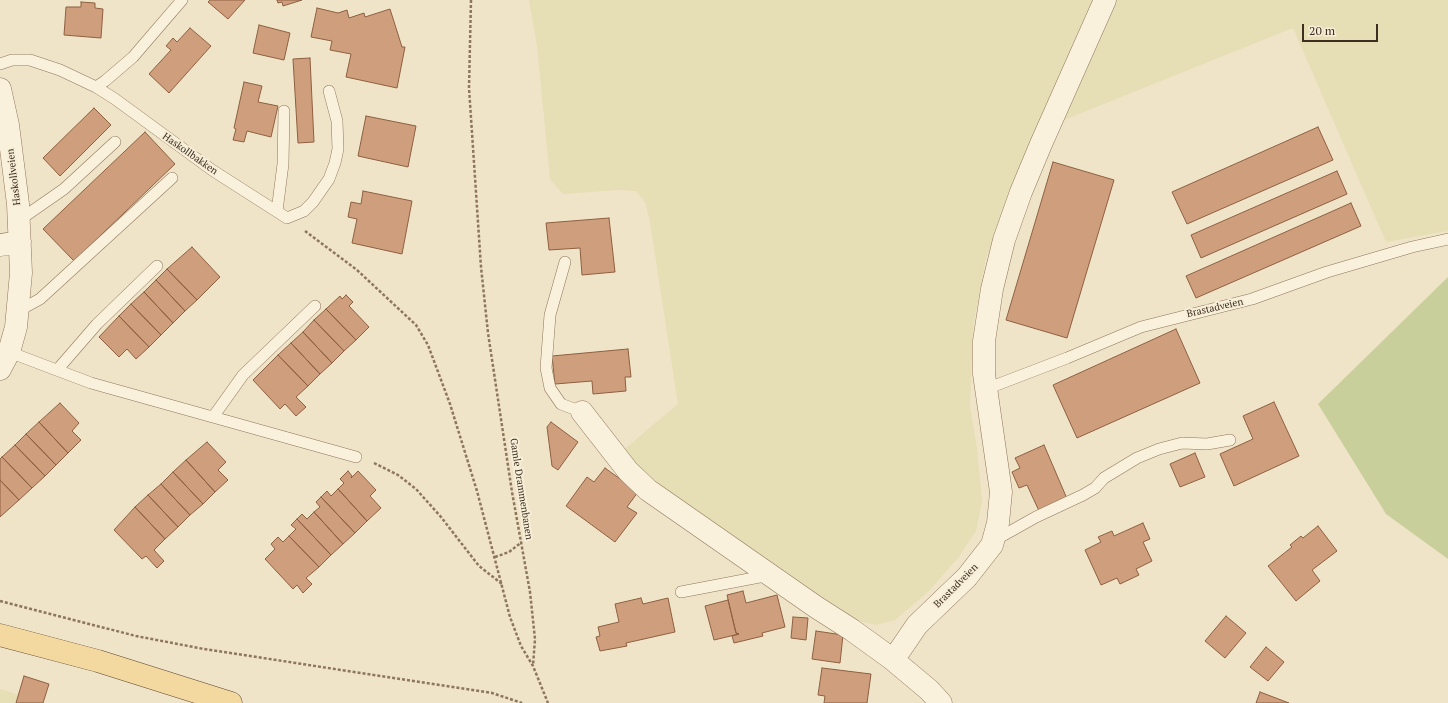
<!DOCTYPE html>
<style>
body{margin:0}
#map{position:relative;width:1448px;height:703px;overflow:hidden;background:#f0e4c8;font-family:"PT Serif",serif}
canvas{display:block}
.scale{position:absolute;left:1302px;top:24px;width:76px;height:18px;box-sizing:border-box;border:2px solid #3d2e20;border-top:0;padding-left:5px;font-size:12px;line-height:14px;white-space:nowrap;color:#3d2e20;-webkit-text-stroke:3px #f7eed8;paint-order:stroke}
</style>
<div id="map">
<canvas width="1448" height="703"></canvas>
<div class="scale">20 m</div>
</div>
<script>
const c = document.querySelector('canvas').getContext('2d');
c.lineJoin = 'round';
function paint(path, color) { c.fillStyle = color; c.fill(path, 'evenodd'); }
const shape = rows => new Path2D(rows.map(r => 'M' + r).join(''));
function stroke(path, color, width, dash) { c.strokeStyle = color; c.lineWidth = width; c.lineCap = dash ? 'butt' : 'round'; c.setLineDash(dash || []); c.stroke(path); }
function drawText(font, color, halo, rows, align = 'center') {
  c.font = font + ' "PT Serif",serif'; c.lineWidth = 4; c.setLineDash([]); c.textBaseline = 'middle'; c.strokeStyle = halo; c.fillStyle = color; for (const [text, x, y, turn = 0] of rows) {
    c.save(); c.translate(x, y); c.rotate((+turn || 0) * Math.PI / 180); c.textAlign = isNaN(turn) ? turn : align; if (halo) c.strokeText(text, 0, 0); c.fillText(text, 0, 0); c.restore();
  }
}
paint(shape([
 [529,0,1448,0,1448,231,1386,242,1293,28,1034,132,986,258,973,326,970,406,977,448,982,501,976,531,958,558,928,592,895,620,876,625,850,619,674,496,621,452,678,404,650,222,645,202,636,191,619,190,563,194,550,179,537,46],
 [0,689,44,703,0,703]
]), '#e6deb5');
paint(shape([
 [1448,277,1448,559,1386,514,1318,404]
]), '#c9cf9b');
const building = shape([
 [210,0,245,0,228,19,208,2,210,0],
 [277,0,302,0,283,6,282,2,278,3,277,0],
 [81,2,95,3,95,8,103,9,101,38,64,35,66,7,81,7,81,2],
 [317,8,338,13,347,10,349,18,364,13,365,17,390,9,402,47,405,47,397,88,346,77,351,54,330,50,332,41,311,37,317,8],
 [259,25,290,33,284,60,253,53,259,25],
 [190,28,211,46,169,93,149,74,171,50,166,46,173,38,177,42,190,28],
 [310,58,314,142,298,143,293,59,310,58],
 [244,82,262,86,258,102,278,106,271,137,247,131,244,142,233,140,236,129,234,128,244,82],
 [94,108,111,125,60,176,43,158,94,108],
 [366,116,416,126,408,167,358,156,366,116],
 [1318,127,1333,160,1187,224,1172,192,1318,127],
 [145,132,175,164,74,261,43,229,145,132],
 [1053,162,1114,180,1067,338,1006,320,1053,162],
 [1337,171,1347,194,1201,258,1191,235,1337,171],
 [363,191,412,201,402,254,352,243,357,219,348,217,351,202,361,204,363,191],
 [1351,203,1361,226,1196,298,1186,276,1351,203],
 [609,218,615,272,582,275,580,248,549,250,546,223,609,218],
 [192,247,220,277,197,300,167,269,192,247],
 [167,269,197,300,185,311,156,280,167,269],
 [156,280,185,311,173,323,144,292,156,280],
 [144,292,173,323,161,335,131,304,144,292],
 [346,295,353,302,349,306,369,327,356,340,326,309,340,296,342,299,346,295],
 [131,304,161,335,149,347,119,316,131,304],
 [326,309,356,340,344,351,314,320,326,309],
 [119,316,149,347,136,359,127,349,119,357,99,337,119,316],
 [314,320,344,351,332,363,303,332,314,320],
 [1176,329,1200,383,1077,438,1053,385,1176,329],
 [303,332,332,363,320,374,291,343,303,332],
 [291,343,320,374,308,386,278,355,291,343],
 [628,349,631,377,625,377,626,391,593,394,592,381,555,384,552,356,628,349],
 [278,355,308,386,296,397,306,407,296,416,285,404,280,409,253,380,278,355],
 [1274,402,1299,456,1234,486,1220,454,1253,439,1243,416,1274,402],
 [60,403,79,423,72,431,81,440,68,453,39,422,60,403],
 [39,422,68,453,56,465,26,434,39,422],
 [551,422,578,442,558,470,552,466,547,427,551,422],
 [26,434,56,465,45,476,15,445,26,434],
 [207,442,226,462,218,470,228,480,215,492,186,460,207,442],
 [15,445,45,476,32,488,2,457,15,445],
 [1044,445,1068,501,1040,513,1027,485,1019,488,1012,472,1020,468,1015,458,1044,445],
 [1195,453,1205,477,1180,487,1170,464,1195,453],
 [2,457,32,488,19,500,0,480,0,459,2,457],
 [186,460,215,492,203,504,173,472,186,460],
 [605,468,638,492,627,507,637,513,615,542,566,506,587,477,594,482,605,468],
 [348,471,352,476,351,478,358,471,376,490,370,496,381,508,367,521,338,489,344,483,340,479,348,471],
 [173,472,203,504,190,515,161,484,173,472],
 [0,480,19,500,0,517,0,480],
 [161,484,190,515,178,527,148,495,161,484],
 [338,489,367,521,355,533,321,497,327,491,331,496,338,489],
 [148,495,178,527,165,539,135,507,148,495],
 [321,497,355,533,343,544,314,512,320,507,316,502,321,497],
 [135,507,165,539,154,550,164,561,157,568,146,556,142,559,114,530,135,507],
 [314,512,343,544,331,555,297,519,302,514,307,519,314,512],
 [297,519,331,555,319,567,289,536,296,529,291,525,297,519],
 [1143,523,1150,539,1143,542,1152,561,1136,569,1139,575,1120,584,1117,578,1101,585,1085,550,1101,542,1098,537,1112,531,1114,536,1143,523],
 [1318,526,1337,551,1312,570,1320,581,1296,601,1268,566,1292,547,1290,545,1301,536,1303,538,1318,526],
 [289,536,319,567,306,578,312,584,303,593,297,585,293,589,265,559,275,549,271,544,278,537,283,542,289,536],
 [743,591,746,603,777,595,785,627,762,633,763,636,734,643,732,636,739,634,736,633,727,595,743,591],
 [641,598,643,604,668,598,675,632,626,643,627,646,600,651,596,637,600,636,598,627,619,622,615,604,641,598],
 [728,600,736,633,739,634,714,640,705,606,728,600],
 [1226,616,1246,633,1225,658,1205,641,1226,616],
 [793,617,808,618,806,640,791,638,793,617],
 [816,631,843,635,840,663,812,659,816,631],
 [1266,647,1284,662,1268,681,1250,667,1266,647],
 [822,668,871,674,867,703,824,703,825,696,818,695,822,668],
 [24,676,49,684,43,703,16,703,24,676],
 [1260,692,1289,703,1256,703,1260,692]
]);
paint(building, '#cf9f7d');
stroke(building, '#8d5f41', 1);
const service = shape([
 [0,64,12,60,30,60,60,70,96,87,115,99,212,170,287,218,304,211,313,202,329,179,335,163,338,149,337,121,329,91],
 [96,87,105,81,133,57,182,0],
 [277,211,283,164,284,111],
 [18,221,64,189,115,142],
 [565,262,550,315,546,368,550,388,561,404,582,412],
 [18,311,40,299,172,178],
 [9,352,91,383,356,457],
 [58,369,97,324,157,266],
 [986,389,1067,358,1141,327,1252,299,1327,272,1412,247,1448,239],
 [213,417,243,375,315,306],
 [995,540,1036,517,1083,495,1095,488,1104,478,1137,458,1159,449,1182,443,1207,444,1230,440],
 [681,592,770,575]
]);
const minor = shape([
 [0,89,8,125,18,204,21,273,16,327,9,352,0,369],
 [0,245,20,242],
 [582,412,628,471,648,490,816,607,852,630,892,659],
 [941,703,929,690,892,659,900,650,917,625,967,577,992,545,998,523,1001,492,984,374,984,341,992,289,1004,240,1021,192,1041,144,1105,0]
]);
const primary = shape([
 [0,635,98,661,231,703]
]);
stroke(service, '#8d765c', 12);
stroke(minor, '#8d765c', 23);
stroke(primary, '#5b4430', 23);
stroke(shape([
 [471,0,469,88,481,267,488,333,512,492,530,592,535,639,533,666],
 [305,231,357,270,416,325,428,345,450,404,477,491,510,617,521,646,533,666,548,703],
 [374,463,398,475,416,489,441,517,479,566,502,584],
 [495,557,509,552,522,542],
 [0,601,136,636,204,649,492,693,522,703]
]), '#8d765c', 2.5, [3, 2]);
stroke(service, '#faf1dc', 11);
stroke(minor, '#faf1dc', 22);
stroke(primary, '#f3d9a0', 22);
drawText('10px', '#3d2e20', '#f7eed8', [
 ["Haskollbakken",190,154,35],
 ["Haskollveien",14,177,-97],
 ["Brastadveien",1215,308,-13],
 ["Gamle Drammenbanen",521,489,81],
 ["Brastadveien",956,586,-45]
]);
</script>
